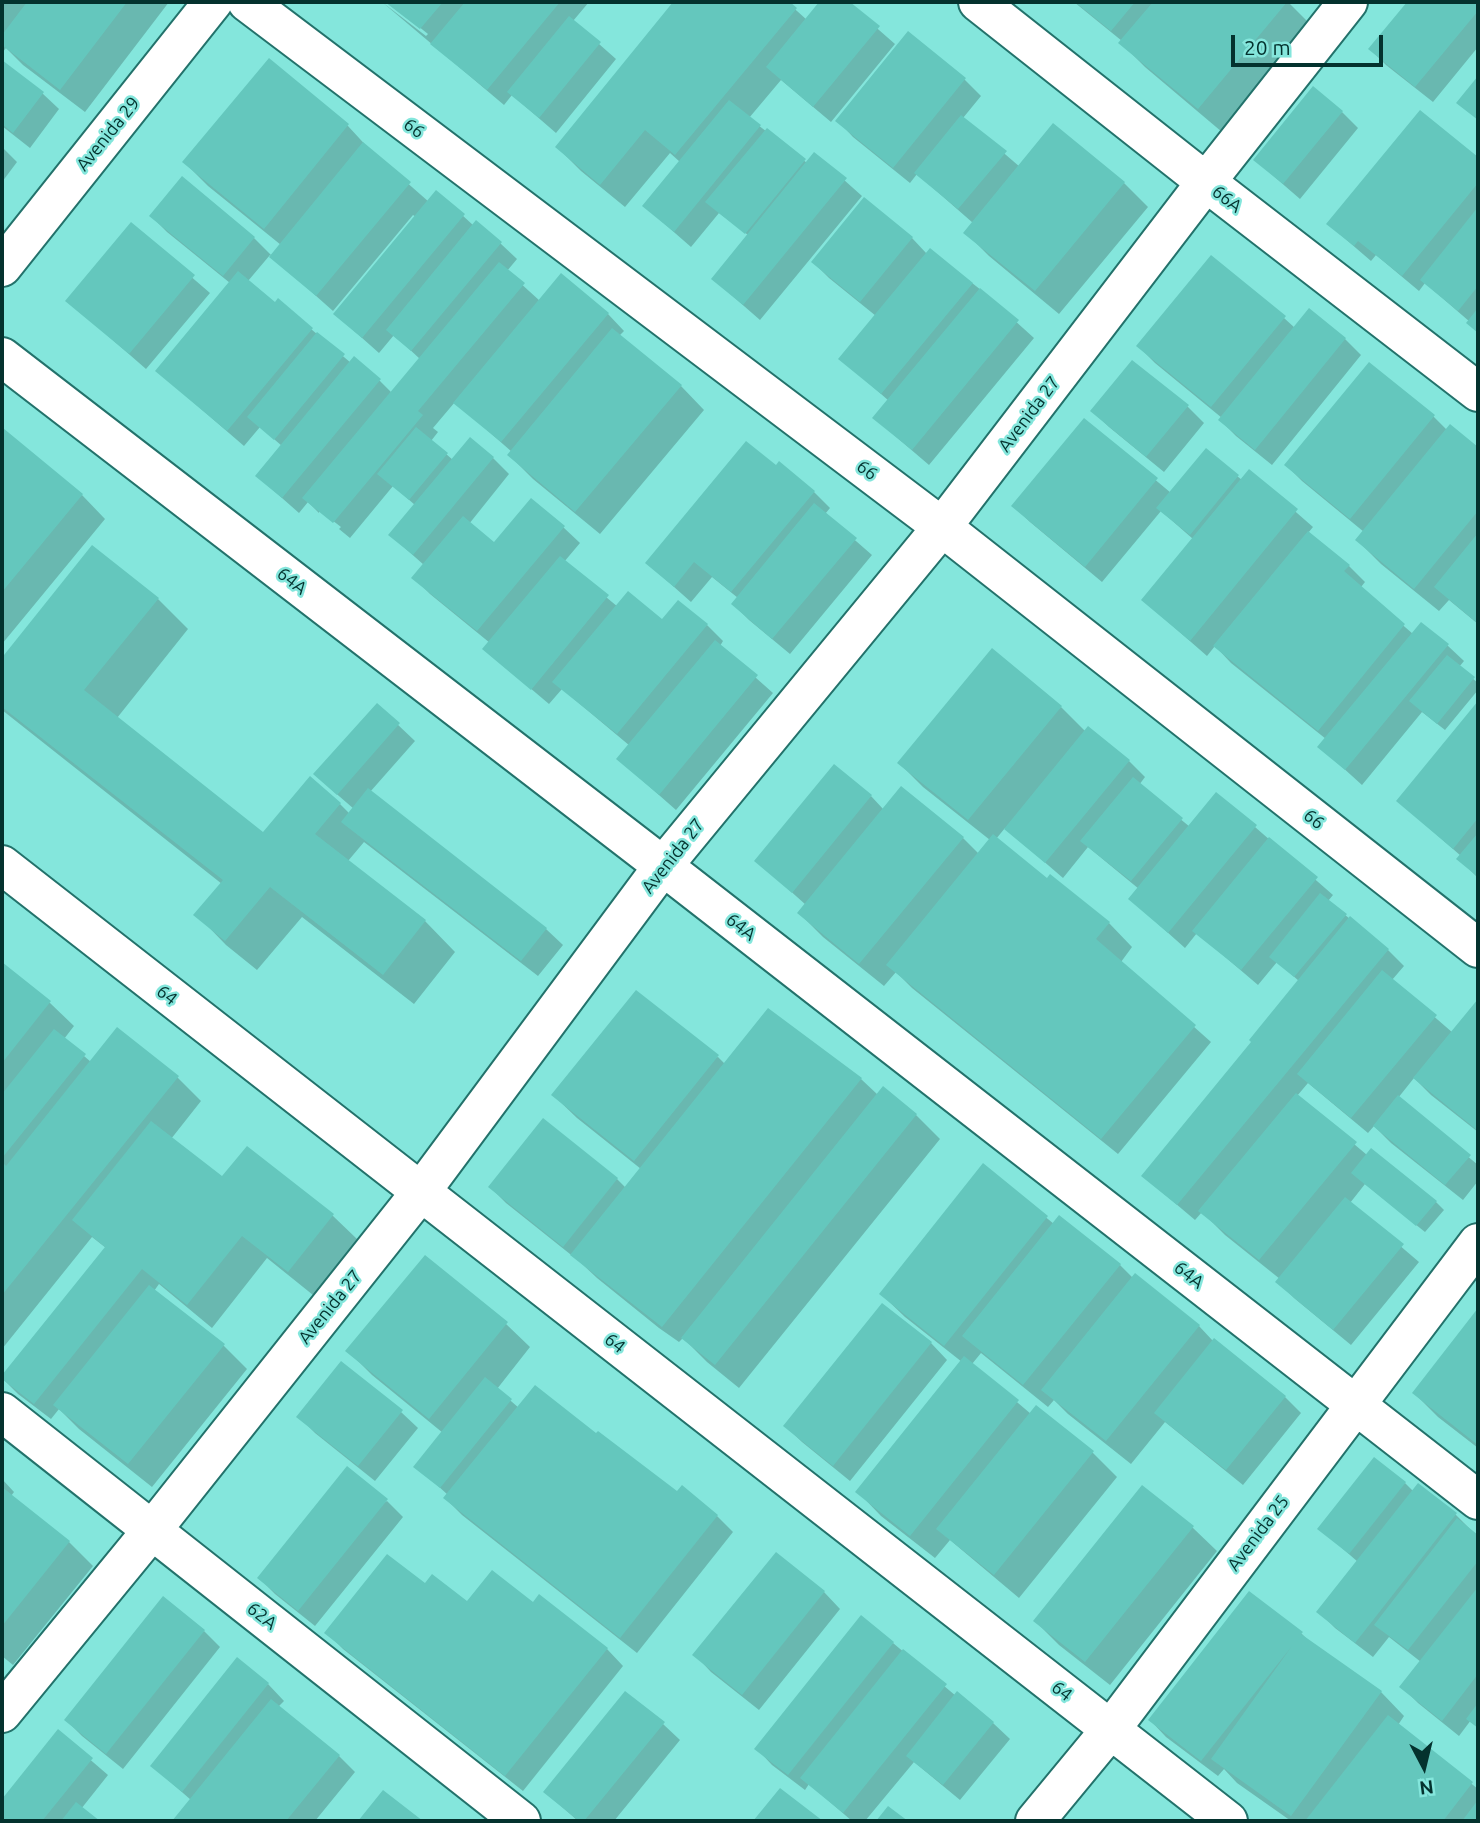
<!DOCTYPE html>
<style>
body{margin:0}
#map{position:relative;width:1480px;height:1823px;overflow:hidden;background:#84e6dc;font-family:Ubuntu,sans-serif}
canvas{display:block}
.frame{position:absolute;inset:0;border:4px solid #04322e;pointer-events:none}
.north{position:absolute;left:1389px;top:1732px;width:70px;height:70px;-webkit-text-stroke:5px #84e6dc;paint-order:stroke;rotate:173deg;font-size:19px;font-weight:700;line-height:28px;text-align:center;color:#04322e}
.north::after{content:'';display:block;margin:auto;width:24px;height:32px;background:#04322e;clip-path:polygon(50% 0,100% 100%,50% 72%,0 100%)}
.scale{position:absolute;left:1231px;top:35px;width:152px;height:32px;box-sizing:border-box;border:4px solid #04322e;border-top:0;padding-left:9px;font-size:21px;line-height:24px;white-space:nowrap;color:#04322e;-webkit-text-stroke:5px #84e6dc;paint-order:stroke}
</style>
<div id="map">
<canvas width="1480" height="1823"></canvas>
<div class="frame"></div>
<div class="north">N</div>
<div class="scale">20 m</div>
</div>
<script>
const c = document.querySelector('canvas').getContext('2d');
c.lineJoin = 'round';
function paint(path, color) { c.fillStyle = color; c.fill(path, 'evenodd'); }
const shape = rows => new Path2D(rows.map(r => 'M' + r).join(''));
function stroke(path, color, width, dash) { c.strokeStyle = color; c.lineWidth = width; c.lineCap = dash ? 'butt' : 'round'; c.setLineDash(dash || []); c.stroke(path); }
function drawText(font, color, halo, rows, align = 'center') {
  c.font = font + ' Ubuntu,sans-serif'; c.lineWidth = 5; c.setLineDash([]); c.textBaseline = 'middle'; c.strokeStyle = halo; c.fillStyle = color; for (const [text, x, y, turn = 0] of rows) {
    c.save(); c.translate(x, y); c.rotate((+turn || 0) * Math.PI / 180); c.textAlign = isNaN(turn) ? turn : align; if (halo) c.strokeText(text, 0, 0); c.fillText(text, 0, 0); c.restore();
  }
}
paint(shape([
 [2,2,169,2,85,112,23,65,6,48,2,53],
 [382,2,426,36,428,34,388,2,589,2,573,21,616,59,556,133,512,95,504,105],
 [676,2,787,2,807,20,821,2,847,2,895,44,831,122,781,80,749,118,807,163,815,154,862,196,760,320,713,279,752,238,719,213,691,247,644,206,680,162,670,153,625,207,581,171,557,147],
 [1074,2,1288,2,1311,25,1222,132,1145,67,1121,43,1122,41],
 [1409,2,1478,2,1478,47,1433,102,1386,65,1370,49],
 [908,34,965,80,981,96,963,118,1020,167,1053,126,1124,183,1148,207,1059,314,989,256,965,232,973,223,917,174,910,183,853,137,837,120],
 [269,61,348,126,371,151,429,202,437,192,474,226,500,243,517,259,507,271,540,301,608,314,624,331,619,336,681,386,704,410,600,534,533,479,509,455,512,452,455,402,433,428,438,432,431,441,453,460,493,458,509,474,469,524,494,544,563,527,580,543,564,562,618,607,662,622,707,625,723,641,720,646,773,693,676,810,618,759,630,746,562,689,549,704,484,649,490,643,430,594,414,578,424,565,390,535,415,505,393,486,350,538,339,529,341,527,319,510,319,513,308,502,299,513,257,476,282,446,260,427,244,446,157,371,230,283,167,232,151,216,254,238,272,256,281,245,208,186,184,162],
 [413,215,416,217,335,314,379,353,394,335,420,359,392,393,380,381,351,363,311,329,275,304,248,281,270,255,333,311],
 [2,63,42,93,59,109,30,148,2,126],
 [1342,112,1358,128,1300,199,1255,160],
 [1420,113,1478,160,1478,332,1470,322,1425,283,1419,291,1376,255,1371,261,1328,224],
 [2,147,17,162,2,182],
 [131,225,210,293,146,369,68,301],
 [912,238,927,254,930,250,981,290,1034,338,929,465,874,418,889,401,840,358,876,316,829,278,813,262],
 [1284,318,1295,328,1345,339,1361,355,1272,465,1236,436,1220,420,1222,418,1155,363,1138,346],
 [1187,406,1204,423,1164,472,1109,427,1092,411],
 [1433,416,1447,430,1450,426,1478,449,1478,624,1449,600,1439,611,1381,564,1357,540,1364,532,1302,481,1286,465],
 [1084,420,1171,493,1237,476,1242,480,1249,471,1313,527,1308,533,1349,566,1365,582,1361,587,1390,614,1413,634,1447,645,1464,661,1459,667,1478,683,1478,690,1445,730,1422,712,1362,785,1320,747,1326,739,1231,663,1215,646,1207,656,1143,600,1193,539,1161,511,1102,582,1030,522,1013,506],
 [3,431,82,495,105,519,2,644],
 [776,467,814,492,830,508,825,514,872,555,790,654,749,620,733,604,738,598,712,577,691,602,647,563],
 [93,547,158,599,188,629,117,718,264,834,340,804,350,814,354,809,332,790,377,705,415,741,370,792,546,929,563,945,538,976,364,842,348,861,425,921,455,952,414,1004,302,917,257,970,226,945,196,914,222,884,2,710,2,662],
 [1478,704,1478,878,1459,859,1461,856,1398,801],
 [1061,707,1086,732,1129,761,1145,777,1139,785,1190,827,1255,827,1333,895,1328,901,1388,950,1404,966,1392,980,1453,1033,1478,1002,1478,1132,1431,1095,1414,1078,1398,1098,1478,1165,1478,1181,1463,1200,1391,1143,1374,1126,1368,1133,1308,1083,1297,1096,1367,1155,1436,1202,1444,1210,1425,1232,1365,1184,1350,1203,1419,1262,1351,1345,1294,1298,1278,1282,1280,1279,1225,1235,1202,1212,1195,1220,1143,1176,1253,1043,1299,981,1277,962,1258,985,1197,933,1185,948,1130,899,1139,889,1088,847,1063,878,1005,828,996,839,1047,881,1109,923,1132,947,1121,962,1211,1042,1118,1154,912,988,896,972,884,986,823,937,799,913,806,905,757,861,871,796,884,810,963,838,979,854,990,840,923,787,899,763],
 [2,964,50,1003,74,1026,64,1039,91,1062,177,1077,201,1101,171,1139,223,1179,247,1148,333,1216,357,1239,313,1295,267,1258,212,1328,159,1284,154,1291,224,1346,247,1369,152,1487,79,1429,59,1409,51,1419,18,1394,2,1378,106,1248,92,1237,2,1349],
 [718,1057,725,1064,861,1079,878,1095,883,1088,916,1115,940,1139,739,1388,707,1362,683,1338,679,1342,659,1328,597,1278,580,1262,506,1203,490,1187,617,1179,626,1188,641,1169,577,1118,553,1095],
 [983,1166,1054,1224,1059,1217,1120,1265,1133,1278,1199,1326,1213,1341,1285,1397,1301,1413,1243,1485,1165,1422,1131,1464,1068,1414,1054,1400,1048,1407,981,1353,972,1364,1031,1414,1036,1408,1093,1453,1117,1477,1019,1598,950,1540,935,1558,881,1516,858,1492,962,1362,905,1317,881,1294],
 [882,1305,931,1343,947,1360,850,1481,802,1442,785,1426],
 [1478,1311,1478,1448,1438,1417,1414,1393],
 [506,1324,530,1347,497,1389,519,1408,596,1435,677,1493,717,1516,733,1532,637,1653,462,1515,445,1498,448,1495,416,1466,443,1433,372,1375,348,1351],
 [401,1412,418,1428,375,1481,315,1433,299,1417],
 [2,1479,14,1492,11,1496,69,1542,93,1566,13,1665,2,1656],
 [1405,1483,1413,1491,1418,1485,1456,1515,1478,1537,1478,1728,1471,1720,1459,1736,1418,1703,1402,1687,1421,1662,1389,1637,1373,1657,1335,1628,1319,1612,1358,1562,1320,1529],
 [1142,1488,1193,1528,1217,1551,1110,1685,1059,1645,1035,1621],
 [387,1501,403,1517,315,1626,275,1594,259,1578],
 [776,1555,824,1592,840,1609,759,1710,711,1672,695,1655],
 [426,1586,467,1604,533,1605,607,1649,623,1666,523,1791,343,1649,327,1633],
 [204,1631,220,1647,123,1769,82,1736,66,1720],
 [1301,1633,1311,1643,1381,1692,1404,1716,1398,1725,1478,1789,1478,1821,1291,1821,1237,1783,1224,1769,1218,1776,1166,1737,1150,1720],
 [893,1643,956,1696,993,1723,1010,1739,960,1800,914,1762,865,1821,852,1821,809,1784,805,1790,772,1765,756,1748],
 [268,1684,284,1701,278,1707,339,1756,355,1772,315,1821,174,1821,191,1800,152,1766],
 [663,1724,680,1740,614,1821,578,1821,545,1792],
 [58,1732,108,1775,81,1809,97,1821,2,1821,2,1802]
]), '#0003');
paint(shape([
 [27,2,127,2,60,90,2,45,2,35],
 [385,2,443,2,420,29],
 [465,2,560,2,487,90,430,44],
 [673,2,790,2,797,8,675,155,645,130,600,185,555,147],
 [819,2,850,2,880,26,813,107,766,67],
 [1075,2,1135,2,1111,31],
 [1153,2,1287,2,1198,109,1118,43],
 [1407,2,1478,2,1478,11,1415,87,1368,49],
 [569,16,601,42,539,118,507,92],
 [908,31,966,78,893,168,835,121],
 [269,58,349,124,264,229,182,162],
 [2,60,44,92,13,133,2,124],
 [1478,76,1478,120,1456,103],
 [1313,86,1343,111,1283,184,1253,160],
 [729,100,761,125,674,232,642,206],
 [1420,110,1478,157,1478,183,1402,276,1358,241,1354,246,1326,224],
 [961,115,1007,151,958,209,914,173],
 [1053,123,1125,182,1035,291,963,233],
 [767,128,806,159,745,234,705,202],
 [363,142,411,182,316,296,269,257],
 [814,152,847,178,743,305,711,279],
 [182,176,255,237,223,276,149,216],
 [436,190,465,214,362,338,333,314],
 [864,197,913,237,860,302,811,262],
 [1478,207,1478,286,1458,311,1420,280],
 [476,220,502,242,411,351,386,330],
 [131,222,195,275,129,354,65,301],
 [930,248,973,283,881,394,838,359],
 [1211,255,1286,316,1211,407,1136,346],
 [499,262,525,283,418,411,423,415,333,523,302,498],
 [238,271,275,302,278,298,313,328,227,431,155,371],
 [561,273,609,313,501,442,453,403],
 [980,288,1019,320,912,450,872,418],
 [1309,308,1346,338,1255,450,1218,420],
 [1478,308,1478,333,1466,323],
 [612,328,682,385,575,512,507,455],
 [317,332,345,354,274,440,247,417],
 [354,356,381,379,282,498,255,476],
 [1132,360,1189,405,1146,457,1090,411],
 [1369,362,1435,415,1350,519,1284,465],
 [1084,418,1158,478,1085,567,1011,506],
 [1450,424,1478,447,1478,511,1414,589,1355,540],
 [416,427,448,453,409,500,377,474],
 [3,428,83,494,2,592,2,429],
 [470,437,494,457,413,555,388,535],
 [746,441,776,465,779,461,815,491,731,592,694,562,674,587,645,563],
 [1206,448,1239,475,1190,535,1156,508],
 [1249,469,1298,509,1190,641,1141,600],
 [531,498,565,526,477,631,411,578,463,516,494,542],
 [814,503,857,538,772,639,731,604],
 [1308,531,1350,565,1344,571,1405,624,1318,731,1213,646],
 [1478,533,1478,619,1476,622,1434,587],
 [92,545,159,598,84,690,263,832,310,776,341,803,315,834,426,920,383,975,270,887,225,941,193,915,223,880,2,707,2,659,4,655],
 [560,556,609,595,531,690,482,649],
 [628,591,662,619,678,600,708,624,617,734,552,682],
 [1421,622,1449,644,1345,770,1317,747],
 [715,640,758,675,659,795,616,759],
 [992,648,1062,706,968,820,897,763],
 [1447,655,1475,677,1437,724,1409,701],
 [1478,701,1478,818,1453,849,1396,801],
 [377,703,400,723,337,795,313,774],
 [1088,726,1130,760,1045,863,1004,829],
 [834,764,872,795,792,893,754,861],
 [1133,777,1183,818,1131,881,1080,841],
 [901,786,964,837,859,964,797,913],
 [368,788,547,928,521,961,341,822],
 [1216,792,1257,825,1168,933,1128,899],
 [1478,833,1478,877,1456,859],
 [993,834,1047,878,1050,874,1110,922,1096,939,1196,1025,1101,1139,886,965],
 [1269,837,1318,877,1241,970,1192,931],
 [1320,893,1347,914,1294,977,1269,957],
 [1350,916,1389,949,1177,1205,1141,1176,1251,1042,1249,1040],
 [2,962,51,1001,2,1063],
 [1382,970,1437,1015,1351,1118,1297,1074],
 [636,990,719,1055,634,1161,551,1095],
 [1478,999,1478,1131,1413,1078],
 [768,1008,862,1078,662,1327,570,1255],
 [117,1027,179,1076,2,1295,2,1162,6,1166],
 [54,1029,86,1054,2,1158,2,1094],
 [883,1086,917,1114,715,1365,681,1338],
 [1296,1093,1357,1142,1259,1260,1198,1211],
 [1398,1095,1471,1155,1445,1185,1373,1126],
 [543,1118,618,1178,563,1247,488,1187],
 [151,1121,222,1176,247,1146,334,1214,288,1272,242,1236,187,1305,142,1269,34,1404,2,1379,2,1375,105,1247,72,1220],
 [1371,1148,1437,1201,1416,1226,1351,1173],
 [983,1163,1048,1216,944,1346,879,1294],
 [1345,1197,1404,1244,1333,1330,1275,1282],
 [1059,1215,1121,1264,1023,1385,962,1336],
 [425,1255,508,1322,429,1419,345,1351],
 [1135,1273,1200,1325,1106,1441,1041,1390],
 [149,1285,225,1344,128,1464,53,1405],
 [882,1303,932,1342,833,1466,783,1426],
 [1478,1308,1478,1445,1412,1393],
 [1214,1338,1286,1396,1226,1470,1154,1413],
 [964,1356,1019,1400,910,1536,855,1492],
 [341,1361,403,1410,358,1466,296,1417],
 [485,1377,512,1399,440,1488,413,1467],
 [535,1385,596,1433,598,1431,677,1491,682,1485,718,1515,620,1638,443,1498],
 [1036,1405,1094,1451,994,1575,936,1529],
 [1374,1457,1406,1482,1349,1554,1317,1529],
 [347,1466,388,1499,298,1611,257,1578],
 [1418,1483,1457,1513,1355,1643,1316,1612],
 [1142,1485,1194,1526,1085,1662,1033,1621],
 [2,1487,70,1541,2,1626],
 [1457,1518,1478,1535,1478,1561,1408,1650,1374,1625],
 [776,1552,825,1591,742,1695,692,1655],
 [387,1554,425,1583,432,1574,467,1601,492,1570,533,1602,539,1594,608,1648,505,1776,324,1633],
 [1478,1587,1478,1674,1442,1721,1399,1687],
 [1249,1591,1303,1632,1301,1634,1382,1691,1291,1816,1211,1759,1292,1646,1201,1761,1148,1720],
 [163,1596,205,1630,106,1754,64,1720],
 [861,1615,894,1642,788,1775,754,1749],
 [903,1649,947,1684,843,1813,800,1778],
 [237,1657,269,1683,182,1792,150,1766],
 [625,1691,665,1722,584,1821,579,1821,543,1792],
 [957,1691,994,1722,943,1785,906,1756],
 [271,1699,340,1755,286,1821,172,1821],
 [1478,1703,1478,1728,1466,1719],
 [1388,1715,1473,1782,1443,1821,1305,1821],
 [58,1729,93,1758,42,1821,2,1821,2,1799],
 [780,1788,823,1821,753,1821],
 [383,1790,423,1821,358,1821],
 [1478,1800,1478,1821,1462,1821],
 [76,1802,100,1821,61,1821],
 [888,1806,908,1821,876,1821]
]), '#64c7bd');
const street = shape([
 [247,2,942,527,1478,948],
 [978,2,1206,182,1478,392],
 [2,357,663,866,1478,1500],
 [2,865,1228,1821],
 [2,1412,521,1821],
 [2,1713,153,1529,420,1193,663,866,942,527,1206,182,1348,2],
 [1035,1821,1111,1729,1478,1243]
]);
const secondary = shape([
 [2,267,213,2]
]);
stroke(street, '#23726b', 42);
stroke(secondary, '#23726b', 42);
stroke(street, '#fff', 38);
stroke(secondary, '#fff', 38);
drawText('18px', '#04322e', '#84e6dc', [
 ["66",414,128,37],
 ["Avenida 29",108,134,-51],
 ["66A",1227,199,38],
 ["Avenida 27",1029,414,-53],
 ["66",867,470,37],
 ["64A",292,581,38],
 ["66",1314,819,38],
 ["Avenida 27",673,856,-52],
 ["64A",741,927,38],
 ["64",167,995,38],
 ["64A",1189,1275,38],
 ["Avenida 27",330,1307,-51],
 ["64",615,1343,38],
 ["Avenida 25",1258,1533,-53],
 ["62A",262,1616,38],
 ["64",1062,1691,38]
]);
</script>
